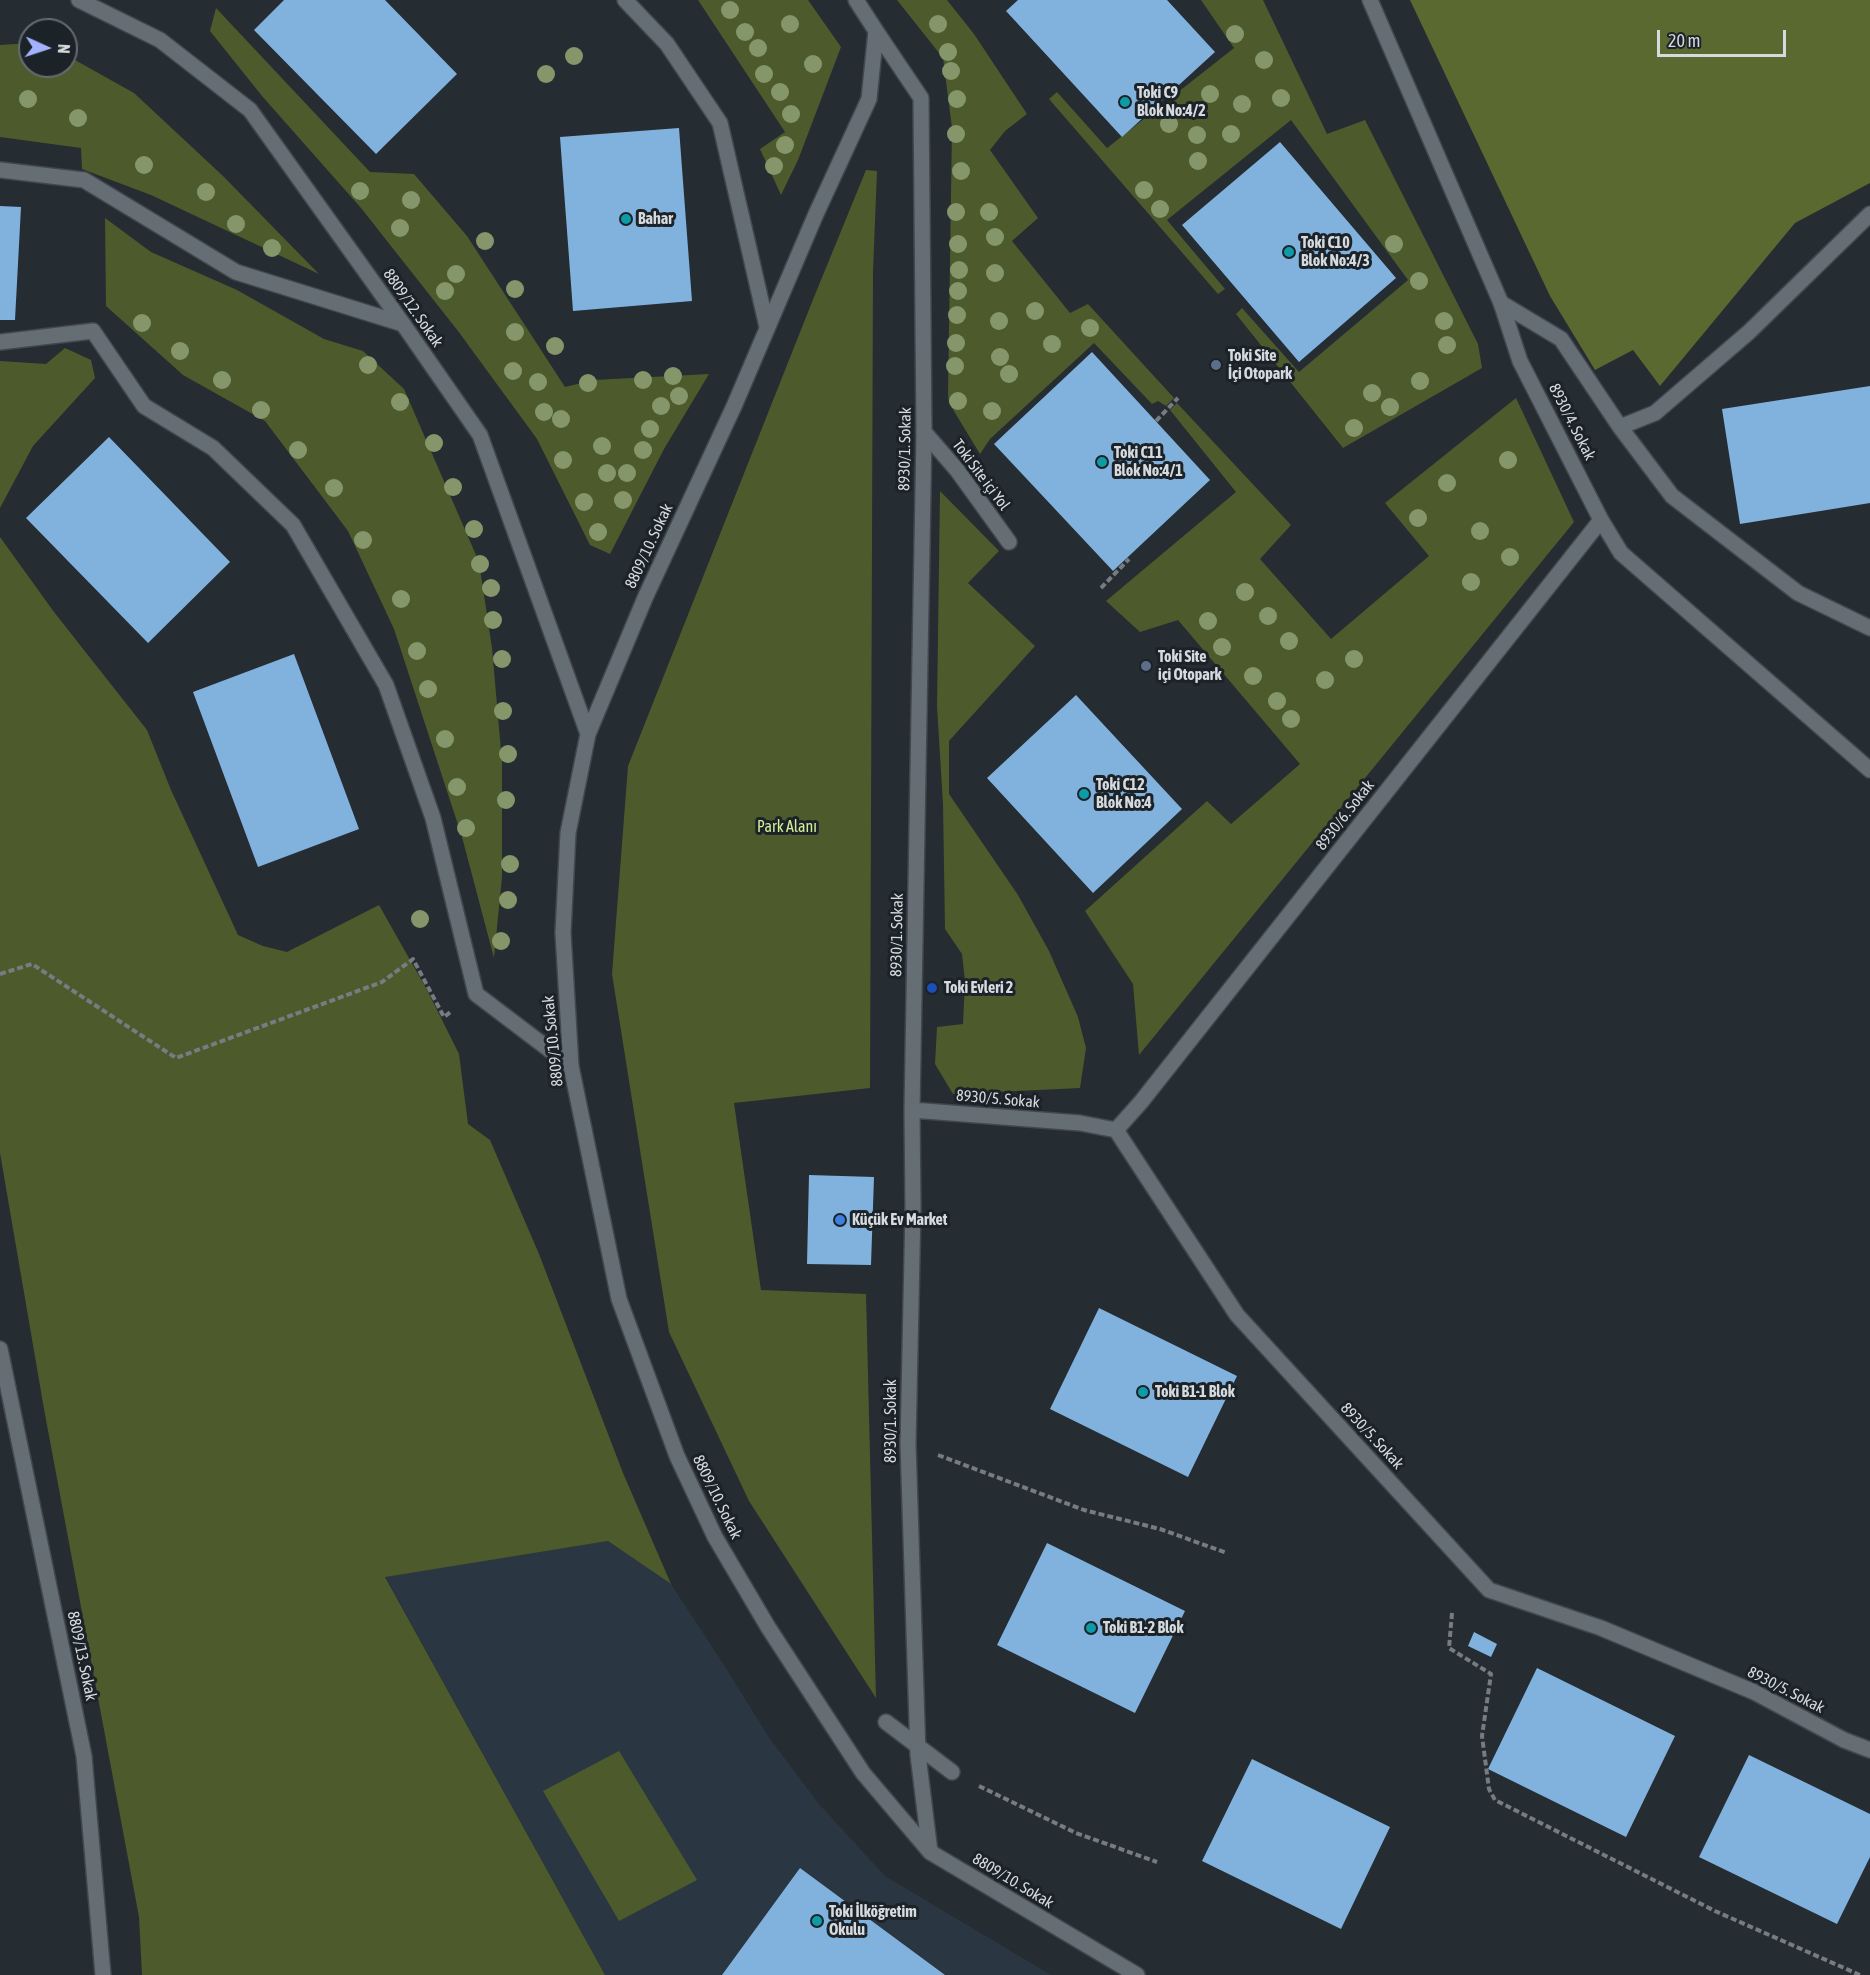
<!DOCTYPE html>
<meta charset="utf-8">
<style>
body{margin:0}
#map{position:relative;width:1870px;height:1975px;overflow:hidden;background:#252c32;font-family:"Asap Condensed",sans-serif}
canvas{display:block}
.north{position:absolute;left:18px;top:18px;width:60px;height:60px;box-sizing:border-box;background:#1b2228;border:2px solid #656c71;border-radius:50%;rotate:93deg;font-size:16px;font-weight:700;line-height:24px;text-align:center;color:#d5dade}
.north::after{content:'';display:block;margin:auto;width:21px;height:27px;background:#a3b2fd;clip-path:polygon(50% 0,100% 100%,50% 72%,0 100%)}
.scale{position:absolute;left:1657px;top:30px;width:129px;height:27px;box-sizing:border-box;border:3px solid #d5dade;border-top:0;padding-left:8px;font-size:18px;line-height:21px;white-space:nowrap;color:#d5dade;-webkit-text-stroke:4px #1b2228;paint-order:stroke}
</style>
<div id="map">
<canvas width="1870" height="1975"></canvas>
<div class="north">N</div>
<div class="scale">20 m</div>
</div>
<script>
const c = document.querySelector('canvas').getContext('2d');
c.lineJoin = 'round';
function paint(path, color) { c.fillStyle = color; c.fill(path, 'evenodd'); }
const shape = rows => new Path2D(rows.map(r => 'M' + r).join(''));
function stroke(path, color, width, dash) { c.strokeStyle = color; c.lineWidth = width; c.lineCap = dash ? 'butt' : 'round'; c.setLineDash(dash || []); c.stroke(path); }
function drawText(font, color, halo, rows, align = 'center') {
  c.font = font + ' "Asap Condensed",sans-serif'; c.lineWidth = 6; c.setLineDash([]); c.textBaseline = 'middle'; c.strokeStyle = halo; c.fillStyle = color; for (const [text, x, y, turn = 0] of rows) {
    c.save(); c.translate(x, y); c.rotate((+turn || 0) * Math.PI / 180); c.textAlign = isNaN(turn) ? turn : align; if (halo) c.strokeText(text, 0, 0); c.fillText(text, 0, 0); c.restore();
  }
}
paint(shape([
 [608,1541,671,1584,726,1668,768,1736,819,1804,885,1876,1051,1975,605,1975,385,1576]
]), '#2a3641');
paint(shape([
 [698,0,808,0,841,47,798,160,781,195,760,149,785,132],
 [897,0,947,0,974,34,1027,114,1005,131,990,150,1038,218,1012,241,1070,313,1088,304,1174,398,1166,406,1158,401,1152,404,1094,343,990,439,980,454,949,403,948,395,952,128,943,58],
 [1201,0,1263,0,1327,134,1365,120,1478,344,1482,368,1343,448,1236,314,1242,308,1299,372,1408,280,1291,120,1167,220,1225,289,1218,294,1049,99,1057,92,1107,148,1234,48],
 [216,8,370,172,414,174,467,236,565,387,594,380,709,374,664,449,610,554,590,545,537,439,458,331,361,208,262,96,210,31],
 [30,43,30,66,66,66,66,55,134,93,223,176,319,274,151,195,82,169,81,148,0,137,0,45],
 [866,170,877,171,873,271,870,1088,734,1103,761,1290,866,1294,876,1698,749,1501,669,1332,612,974,628,766,812,302],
 [105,218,151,252,237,290,324,339,363,351,404,389,479,562,492,648,502,762,502,877,494,958,462,837,394,629,348,531,265,421,183,375,106,306],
 [65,348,91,360,95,378,33,446,0,508,0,361,46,364],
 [1516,398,1574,522,1139,1055,1133,984,1085,911,1207,801,1231,824,1300,764,1178,620,1140,632,1106,601,1236,492,1170,410,1177,403,1291,525,1260,559,1331,639,1429,556,1385,503],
 [940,491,999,551,968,583,1035,646,949,741,949,794,1018,895,1049,951,1078,1017,1086,1048,1080,1088,953,1094,935,1064,937,1027,963,1024,965,981,962,954,945,929,943,804,937,706],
 [0,537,54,612,147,730,171,790,238,935,263,946,287,952,379,905,427,990,459,1054,468,1124,490,1140,539,1254,623,1473,671,1584,608,1541,385,1577,605,1975,142,1975,139,1917,44,1409,0,1153],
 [619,1751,697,1880,619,1921,543,1791]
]), '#4d5a2c');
paint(shape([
 [1410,0,1870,0,1870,183,1795,223,1660,386,1633,350,1595,370,1550,296]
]), '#596930');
paint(shape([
 [284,0,385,0,457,74,376,154,254,30],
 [1018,0,1167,0,1215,52,1122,137,1006,11],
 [679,128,692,301,573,311,560,137],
 [1280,142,1396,278,1299,362,1182,225],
 [0,206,21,207,15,320,0,320],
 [1092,352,1210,480,1113,571,994,444],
 [1870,386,1870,503,1740,524,1722,409],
 [109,437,230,562,148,643,26,518],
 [294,654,359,829,258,867,193,692],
 [1076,695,1182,809,1093,893,987,778],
 [809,1175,874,1177,871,1265,807,1264],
 [1099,1308,1237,1376,1188,1477,1050,1409],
 [1047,1543,1185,1611,1135,1713,997,1645],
 [1474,1632,1497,1644,1491,1657,1468,1646],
 [1537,1668,1675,1736,1626,1837,1488,1769],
 [1749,1755,1870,1814,1870,1857,1837,1924,1699,1857],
 [1252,1759,1390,1827,1341,1929,1202,1861],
 [800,1868,945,1975,722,1975]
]), '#81b2de');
const service = shape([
 [625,0,667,44,720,123,767,327],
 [0,170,84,180,236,272,403,324],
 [1501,303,1561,339,1620,427,1672,496,1798,593,1870,628],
 [0,342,93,331,144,406,213,448,293,525,386,685,433,818,476,994,571,1066],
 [1620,427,1655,413,1749,332,1870,214],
 [924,432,957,470,1009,542]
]);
const pedestrian = shape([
 [886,1722,952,1772]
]);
const minor = shape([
 [79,0,160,40,250,110,403,324,480,435,588,734],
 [856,0,876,31,869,99,816,214,735,404,645,598,588,734,568,833,563,933,571,1066,619,1299,677,1456,715,1537,768,1627,863,1773,930,1852,1137,1975],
 [1370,0,1501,303,1520,361,1601,520,1621,553,1870,770],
 [876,31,921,98,924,432,912,1110,913,1208,908,1444,918,1755,930,1852],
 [912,1110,1080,1123,1116,1130,1237,1315,1489,1590,1601,1628,1754,1692,1844,1740,1870,1750],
 [1116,1130,1141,1102,1601,520],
 [0,1349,84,1756,103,1975]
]);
stroke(service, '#42474d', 18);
stroke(pedestrian, '#42474d', 18);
stroke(minor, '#42474d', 18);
stroke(shape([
 [1156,421,1178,398],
 [1101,588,1129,559],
 [0,974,32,964,176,1058,382,982,413,959,444,1017,452,1011],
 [938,1455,1084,1510,1160,1529,1227,1553],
 [1452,1613,1449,1648,1491,1674,1482,1736,1489,1789,1495,1800,1715,1911,1860,1975],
 [979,1786,1076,1833,1157,1862]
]), '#767c81', 4, [6, 3]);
stroke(service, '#656d75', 15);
stroke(pedestrian, '#656d75', 15);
stroke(minor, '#656d75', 15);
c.fillStyle = '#85976a';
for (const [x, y] of [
 [730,10],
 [790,24],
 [938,24],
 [745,32],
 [1235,34],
 [758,48],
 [948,52],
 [574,56],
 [1264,60],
 [813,64],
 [951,71],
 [546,74],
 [764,74],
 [780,92],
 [1210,94],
 [1281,98],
 [28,99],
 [957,99],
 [1242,104],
 [791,114],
 [78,118],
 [1169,124],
 [956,134],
 [1231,134],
 [1197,135],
 [785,145],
 [1198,161],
 [144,165],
 [774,166],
 [961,171],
 [1144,190],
 [360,191],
 [206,192],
 [411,200],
 [1160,209],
 [956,212],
 [989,212],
 [236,224],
 [400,228],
 [995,237],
 [485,241],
 [958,244],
 [1394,244],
 [272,248],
 [959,270],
 [995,273],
 [456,274],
 [1419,281],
 [515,289],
 [445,291],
 [958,291],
 [1035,311],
 [957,315],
 [999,321],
 [1444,321],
 [142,323],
 [1090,328],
 [515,332],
 [956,343],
 [1052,344],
 [1447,345],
 [555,346],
 [180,351],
 [1000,357],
 [368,365],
 [955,366],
 [513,371],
 [1009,374],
 [673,376],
 [222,380],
 [643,380],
 [1420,381],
 [538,382],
 [588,383],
 [1372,393],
 [679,396],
 [958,401],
 [400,402],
 [661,406],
 [1390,407],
 [261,410],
 [992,411],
 [544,412],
 [561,419],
 [1354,428],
 [650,429],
 [434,443],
 [602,446],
 [298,450],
 [643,450],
 [563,460],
 [1508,460],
 [607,473],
 [627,473],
 [1447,483],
 [453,487],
 [334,488],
 [623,500],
 [584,502],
 [1418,518],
 [474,529],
 [1480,531],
 [598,532],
 [363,540],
 [1510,557],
 [480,564],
 [1471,582],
 [491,588],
 [1245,592],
 [401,599],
 [1268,616],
 [493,620],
 [1208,621],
 [1289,641],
 [1222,647],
 [417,651],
 [502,659],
 [1354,659],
 [1253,676],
 [1325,680],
 [428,689],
 [1277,701],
 [503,711],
 [1291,719],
 [445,739],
 [508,754],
 [457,787],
 [506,800],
 [466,828],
 [510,864],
 [508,900],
 [420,919],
 [501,941]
]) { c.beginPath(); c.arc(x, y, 9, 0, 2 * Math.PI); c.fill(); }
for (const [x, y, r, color] of [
 [1125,102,6,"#0f9aa8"],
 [626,219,6,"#0f9aa8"],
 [1289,252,6,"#0f9aa8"],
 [1216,365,6,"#5c6f8a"],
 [1102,462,6,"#0f9aa8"],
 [1146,666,6,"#5c6f8a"],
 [1084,794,6,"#0f9aa8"],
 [932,988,6,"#1a4fb4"],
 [840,1220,6,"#3f7fe0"],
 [1143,1392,6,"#0f9aa8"],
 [1091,1628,6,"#0f9aa8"],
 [817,1921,6,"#0f9aa8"]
]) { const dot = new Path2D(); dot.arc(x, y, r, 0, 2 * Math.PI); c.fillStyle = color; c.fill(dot); stroke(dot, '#1b2228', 2); }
drawText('bold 16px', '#d5dade', '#1b2228', [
 ["Toki C9",1137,93],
 ["Blok No:4/2",1137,111],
 ["Bahar",638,219],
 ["Toki C10",1301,243],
 ["Blok No:4/3",1301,261],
 ["Toki Site",1228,356],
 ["İçi Otopark",1228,374],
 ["Toki C11",1114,453],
 ["Blok No:4/1",1114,471],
 ["Toki Site",1158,657],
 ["içi Otopark",1158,675],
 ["Toki C12",1096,785],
 ["Blok No:4",1096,803],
 ["Toki Evleri 2",944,988],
 ["Küçük Ev Market",852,1220],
 ["Toki B1-1 Blok",1155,1392],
 ["Toki B1-2 Blok",1103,1628],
 ["Toki İlköğretim",829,1912],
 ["Okulu",829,1930]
], 'left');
drawText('16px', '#d5dade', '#1b2228', [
 ["8809/12. Sokak",413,308,55],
 ["8930/4. Sokak",1572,422,63],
 ["8930/1. Sokak",905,449,-89],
 ["Toki Site içi Yol",981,475,53],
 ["8809/10. Sokak",649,546,-65],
 ["8930/6. Sokak",1345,815,-52],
 ["8930/1. Sokak",897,935,-89],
 ["8809/10. Sokak",553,1041,-96],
 ["8930/5. Sokak",998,1099,5],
 ["8930/1. Sokak",891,1421,-90],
 ["8930/5. Sokak",1372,1436,47],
 ["8809/10. Sokak",717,1497,64],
 ["8809/13. Sokak",82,1656,78],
 ["8930/5. Sokak",1786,1690,27],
 ["8809/10. Sokak",1013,1881,31]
]);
drawText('16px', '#d4ee98', '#1b2228', [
 ["Park Alanı",787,827]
]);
</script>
